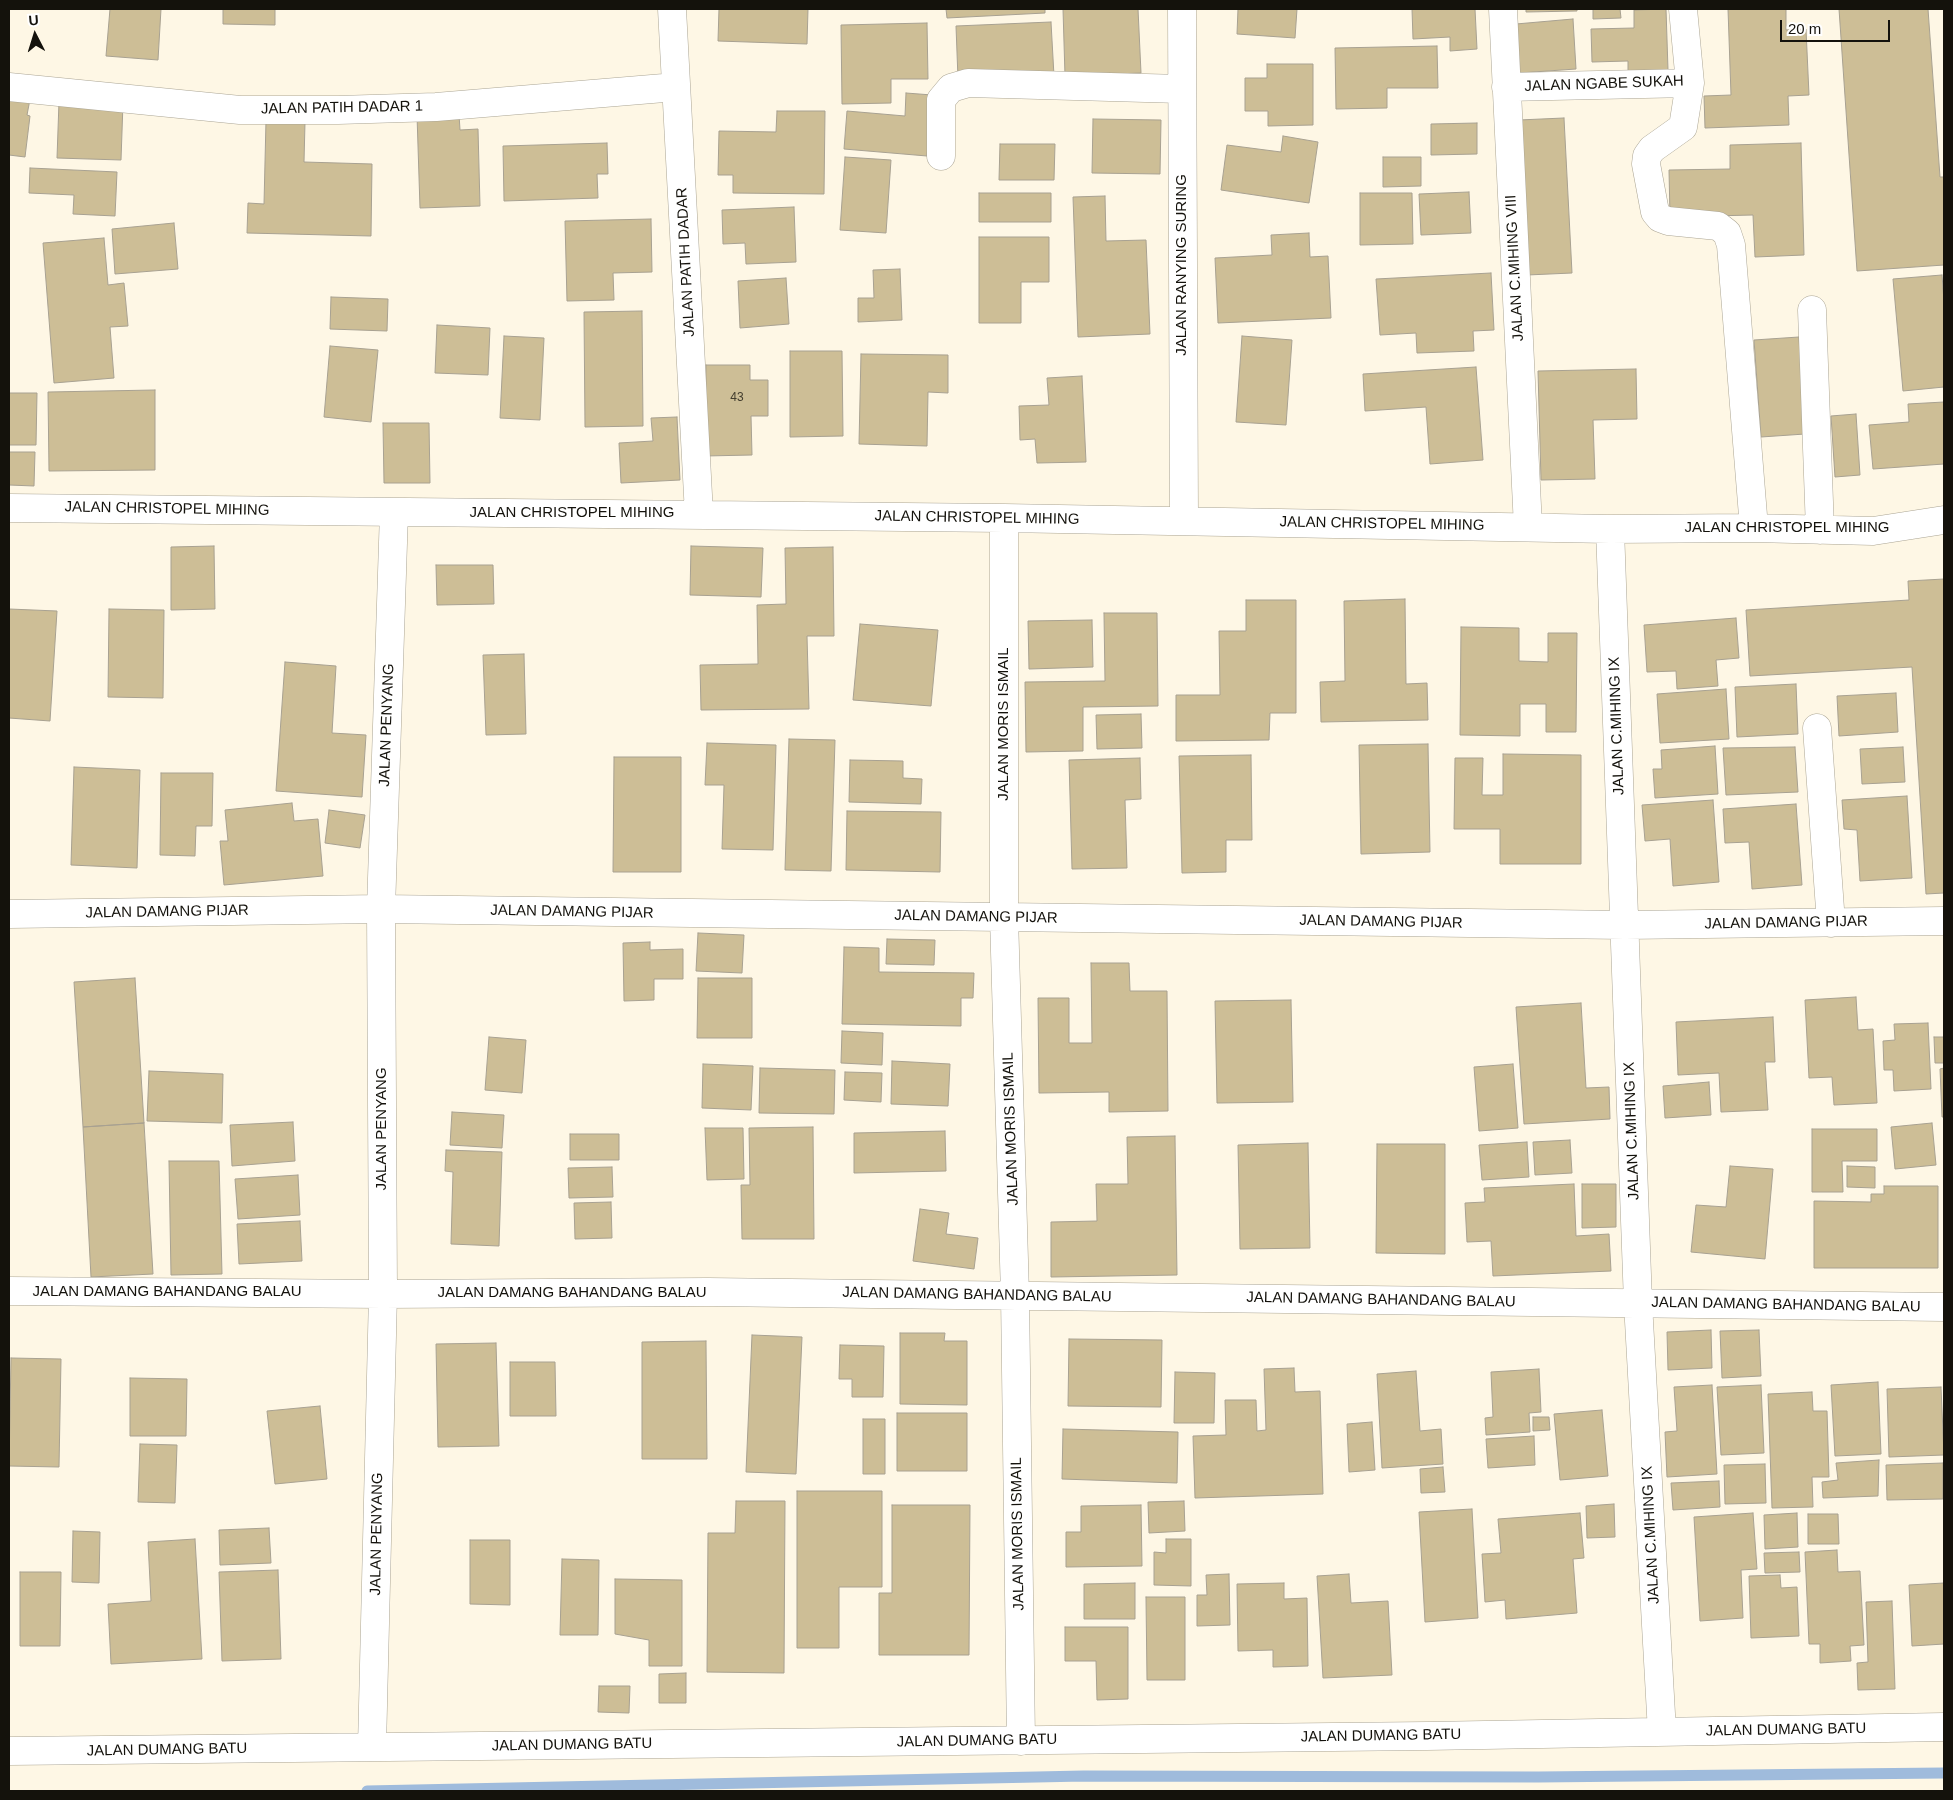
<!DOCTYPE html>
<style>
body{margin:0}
#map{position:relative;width:1953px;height:1800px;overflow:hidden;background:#fef7e5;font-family:Arial,sans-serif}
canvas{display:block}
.frame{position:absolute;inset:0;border:10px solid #14120c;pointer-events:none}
.north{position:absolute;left:10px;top:10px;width:50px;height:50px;-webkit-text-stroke:4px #fff;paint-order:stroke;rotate:355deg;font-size:14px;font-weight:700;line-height:20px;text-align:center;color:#14120c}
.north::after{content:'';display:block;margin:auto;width:18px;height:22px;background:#14120c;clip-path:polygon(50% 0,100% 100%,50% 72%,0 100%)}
.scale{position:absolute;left:1780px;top:20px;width:110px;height:22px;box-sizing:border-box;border:2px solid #14120c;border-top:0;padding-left:6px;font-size:15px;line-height:18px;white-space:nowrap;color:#14120c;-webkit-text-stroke:4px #fff;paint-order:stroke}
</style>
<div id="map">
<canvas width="1953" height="1800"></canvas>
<div class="frame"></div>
<div class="north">U</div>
<div class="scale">20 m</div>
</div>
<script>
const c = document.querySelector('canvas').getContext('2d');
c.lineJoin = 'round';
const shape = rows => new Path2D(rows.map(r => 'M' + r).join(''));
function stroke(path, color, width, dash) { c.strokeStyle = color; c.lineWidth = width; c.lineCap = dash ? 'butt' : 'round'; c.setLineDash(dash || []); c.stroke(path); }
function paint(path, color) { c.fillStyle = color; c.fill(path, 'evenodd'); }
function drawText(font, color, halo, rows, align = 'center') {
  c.font = font + ' Arial,sans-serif'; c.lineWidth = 4; c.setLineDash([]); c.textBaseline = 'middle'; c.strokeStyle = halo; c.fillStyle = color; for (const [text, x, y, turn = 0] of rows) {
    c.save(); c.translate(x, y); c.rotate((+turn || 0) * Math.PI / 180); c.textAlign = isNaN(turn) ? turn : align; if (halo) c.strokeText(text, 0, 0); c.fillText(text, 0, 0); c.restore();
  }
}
stroke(shape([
 [367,1791,1084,1776,1538,1777,1944,1773]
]), '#9fbbdc', 11);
const building = shape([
 [110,9,161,9,158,60,106,56,110,9],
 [223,9,275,9,275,25,223,24,223,9],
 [719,9,808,9,807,44,718,41,719,9],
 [946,9,1045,9,1045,13,947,18,946,9],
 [1063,9,1138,9,1141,73,1065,76,1063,9],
 [1238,9,1297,9,1295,38,1237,34,1238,9],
 [1412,9,1475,9,1477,49,1450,51,1450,37,1413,39,1412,9],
 [1526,9,1577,9,1577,11,1526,12,1526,9],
 [1593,9,1620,9,1621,18,1593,19,1593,9],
 [1666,9,1668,70,1628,72,1628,61,1592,62,1591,29,1634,28,1634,10,1666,9],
 [1728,9,1786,9,1786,30,1806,29,1809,95,1788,96,1789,125,1705,128,1704,96,1731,95,1728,9],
 [1839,9,1928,9,1940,177,1944,177,1944,265,1857,271,1839,9],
 [1573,19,1576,69,1519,73,1516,24,1573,19],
 [1051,22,1054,76,958,79,956,26,1051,22],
 [927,23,928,79,891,79,891,103,842,104,841,25,927,23],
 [1437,46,1438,88,1387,88,1387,108,1336,109,1335,48,1437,46],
 [1267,64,1313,64,1313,125,1268,126,1268,111,1245,111,1245,78,1267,78,1267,64],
 [9,91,31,94,27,115,30,116,25,157,9,155,9,91],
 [906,93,932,95,927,156,844,149,847,111,905,116,906,93],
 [59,102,123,103,121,160,57,158,59,102],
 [777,111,825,111,824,194,733,193,733,175,718,175,719,131,776,132,777,111],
 [459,114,460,130,478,129,480,206,420,208,417,115,459,114],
 [1564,118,1572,273,1527,275,1519,120,1564,118],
 [1093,119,1161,120,1160,174,1092,173,1093,119],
 [266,121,305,122,304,162,372,164,371,236,247,233,248,203,264,204,266,121],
 [1477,123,1477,154,1431,155,1431,124,1477,123],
 [1283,136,1318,142,1309,203,1221,190,1227,145,1281,152,1283,136],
 [607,143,608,174,597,174,598,198,504,201,503,146,607,143],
 [1801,143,1804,255,1755,257,1753,215,1670,217,1669,170,1730,169,1730,145,1801,143],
 [1000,144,1055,144,1054,180,999,180,1000,144],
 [845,157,891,160,886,233,840,230,845,157],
 [1383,157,1421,157,1421,186,1383,187,1383,157],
 [30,168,117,172,115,216,73,214,74,195,29,193,30,168],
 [1469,192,1471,233,1421,235,1419,194,1469,192],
 [979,193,1051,193,1051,222,979,222,979,193],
 [1360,193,1412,193,1413,244,1360,245,1360,193],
 [1105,196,1106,241,1146,240,1150,334,1078,337,1073,197,1105,196],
 [794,207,796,262,746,264,745,243,723,244,722,210,794,207],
 [651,219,652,272,613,273,614,300,567,301,565,221,651,219],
 [174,223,178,269,115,274,112,229,174,223],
 [1309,233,1310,257,1328,256,1331,318,1218,323,1215,258,1272,255,1271,235,1309,233],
 [979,237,1049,237,1049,282,1021,282,1021,323,979,323,979,237],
 [104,238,108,285,124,283,128,326,110,327,114,378,54,383,43,243,104,238],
 [900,269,902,320,858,322,858,298,874,298,873,270,900,269],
 [1491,273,1494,330,1473,331,1474,351,1417,353,1416,333,1380,335,1376,279,1491,273],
 [1942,275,1944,301,1944,387,1903,391,1893,279,1942,275],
 [786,278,789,324,740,328,738,281,786,278],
 [331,297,388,299,387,331,330,329,331,297],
 [642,311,643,426,585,427,584,312,642,311],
 [437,325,490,328,488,375,435,373,437,325],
 [504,336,544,338,540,420,500,418,504,336],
 [1242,336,1292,340,1286,425,1236,422,1242,336],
 [1799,337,1805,434,1761,437,1754,340,1799,337],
 [330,346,378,350,371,422,324,417,330,346],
 [790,351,842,351,843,436,790,437,790,351],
 [861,354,948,355,948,393,928,392,927,446,859,444,861,354],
 [706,365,750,365,750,380,768,380,768,416,751,416,752,455,705,456,706,365],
 [1476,367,1483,460,1430,464,1426,407,1365,411,1363,374,1476,367],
 [1636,369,1637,419,1593,420,1595,479,1541,480,1538,371,1636,369],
 [1082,376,1086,462,1037,463,1035,439,1020,440,1019,406,1049,405,1047,378,1082,376],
 [155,390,155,470,49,471,48,392,155,390],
 [9,393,37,393,36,445,9,445,9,393],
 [1944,402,1944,464,1873,469,1869,425,1909,422,1908,404,1944,402],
 [1856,414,1860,475,1835,477,1831,416,1856,414],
 [677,417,680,480,621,483,619,443,653,441,651,418,677,417],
 [383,423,429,423,430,483,384,483,383,423],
 [9,452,35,452,34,486,9,485,9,452],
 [214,546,215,609,171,610,171,547,214,546],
 [691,546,763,548,761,597,690,595,691,546],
 [833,547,834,636,807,636,809,709,701,710,700,665,758,664,757,605,786,604,785,548,833,547],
 [436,565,493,565,494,604,437,605,436,565],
 [1944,579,1944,893,1926,894,1912,667,1750,676,1746,610,1909,600,1908,581,1944,579],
 [1405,599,1406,684,1427,683,1428,720,1321,722,1320,682,1345,681,1344,601,1405,599],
 [1246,600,1296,600,1296,713,1270,713,1269,740,1176,741,1176,695,1220,695,1219,631,1246,631,1246,600],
 [9,609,57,611,50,721,9,718,9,609],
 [109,609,164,610,163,698,108,697,109,609],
 [1104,613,1157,613,1158,706,1083,707,1083,751,1026,752,1025,682,1105,681,1104,613],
 [1736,618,1739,658,1716,660,1718,686,1677,689,1676,671,1647,672,1644,625,1736,618],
 [1092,620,1093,667,1029,669,1028,621,1092,620],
 [860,624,938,630,931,706,853,700,860,624],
 [1461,627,1519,628,1519,661,1548,662,1548,633,1577,633,1576,732,1546,732,1546,704,1520,704,1520,736,1460,735,1461,627],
 [524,654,526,734,486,735,483,655,524,654],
 [285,662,336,666,332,733,366,735,362,797,276,791,285,662],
 [1796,684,1798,734,1737,737,1735,687,1796,684],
 [1726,689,1729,739,1660,743,1657,694,1726,689],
 [1896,693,1898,732,1839,736,1837,696,1896,693],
 [1141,714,1142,748,1097,749,1096,715,1141,714],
 [789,739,835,740,831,871,785,870,789,739],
 [707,743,776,745,773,850,722,849,724,785,705,785,707,743],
 [1428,744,1430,852,1361,854,1359,745,1428,744],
 [1715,746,1718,794,1655,798,1653,769,1662,769,1661,750,1715,746],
 [1795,747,1798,792,1726,795,1723,748,1795,747],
 [1903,747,1905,782,1862,784,1860,749,1903,747],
 [1503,754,1581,755,1581,864,1500,864,1500,829,1454,829,1455,758,1483,758,1482,795,1503,795,1503,754],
 [1251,755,1252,840,1226,840,1226,872,1182,873,1179,756,1251,755],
 [614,757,681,757,681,872,613,872,614,757],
 [1140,758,1141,799,1125,800,1127,868,1072,869,1069,760,1140,758],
 [850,760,903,761,903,778,922,779,921,804,849,802,850,760],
 [74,767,140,770,137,868,71,865,74,767],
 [161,773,213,773,212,826,196,826,195,856,160,855,161,773],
 [1907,796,1912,878,1860,881,1857,830,1844,829,1842,800,1907,796],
 [1713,800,1719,882,1673,886,1670,839,1645,841,1642,805,1713,800],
 [292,803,294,821,318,819,323,876,224,885,220,841,228,841,225,810,292,803],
 [1796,804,1802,885,1752,889,1749,842,1725,843,1723,809,1796,804],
 [329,810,365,815,360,848,325,843,329,810],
 [847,811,941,812,940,872,846,870,847,811],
 [698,933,744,935,742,973,696,971,698,933],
 [887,939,935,940,934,965,886,964,887,939],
 [650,942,650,950,683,949,683,979,654,979,654,1000,624,1001,623,943,650,942],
 [844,947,879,948,879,972,974,973,973,998,961,998,961,1026,842,1024,844,947],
 [1091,963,1129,963,1130,991,1167,991,1168,1111,1109,1112,1109,1092,1039,1093,1038,998,1069,998,1069,1043,1092,1043,1091,963],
 [135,978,144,1123,83,1127,74,982,135,978],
 [698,978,752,978,752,1038,697,1038,698,978],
 [1856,997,1858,1030,1873,1029,1877,1103,1834,1105,1832,1077,1809,1078,1805,1000,1856,997],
 [1291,1000,1293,1102,1217,1103,1215,1001,1291,1000],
 [1581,1003,1586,1088,1609,1087,1610,1119,1524,1124,1516,1007,1581,1003],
 [1773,1017,1775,1062,1765,1062,1768,1110,1721,1112,1719,1073,1678,1075,1676,1022,1773,1017],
 [1928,1023,1931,1089,1894,1091,1893,1070,1884,1070,1883,1041,1895,1040,1894,1024,1928,1023],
 [842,1031,883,1033,882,1065,841,1063,842,1031],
 [489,1037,526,1040,522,1093,485,1090,489,1037],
 [1934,1037,1944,1037,1944,1063,1935,1063,1934,1037],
 [892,1061,950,1064,948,1106,891,1104,892,1061],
 [703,1064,753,1066,751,1110,702,1108,703,1064],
 [1513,1064,1518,1128,1479,1131,1474,1067,1513,1064],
 [760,1068,835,1070,834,1114,759,1113,760,1068],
 [1944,1068,1944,1117,1942,1117,1940,1069,1944,1068],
 [149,1071,223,1074,222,1123,147,1121,149,1071],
 [845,1072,882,1073,881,1102,844,1100,845,1072],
 [1709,1082,1711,1115,1665,1118,1663,1086,1709,1082],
 [452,1112,504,1115,502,1148,450,1145,452,1112],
 [293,1122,295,1161,232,1166,230,1125,293,1122],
 [144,1123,153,1274,91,1277,83,1127,144,1123],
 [1932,1123,1936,1165,1895,1169,1891,1127,1932,1123],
 [813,1127,814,1239,742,1239,741,1185,750,1185,749,1128,813,1127],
 [705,1128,743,1128,744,1179,707,1180,705,1128],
 [1812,1129,1877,1129,1877,1161,1842,1161,1843,1192,1812,1192,1812,1129],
 [945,1131,946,1171,854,1173,854,1133,945,1131],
 [570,1134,619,1134,619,1160,570,1160,570,1134],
 [1175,1136,1177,1275,1051,1277,1051,1222,1097,1221,1096,1184,1128,1184,1127,1137,1175,1136],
 [1570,1140,1572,1173,1535,1175,1533,1142,1570,1140],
 [1527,1142,1529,1177,1482,1180,1479,1145,1527,1142],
 [1308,1143,1310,1248,1240,1249,1238,1145,1308,1143],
 [1377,1144,1445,1144,1445,1254,1376,1253,1377,1144],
 [446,1150,502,1152,499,1246,451,1244,453,1172,445,1171,446,1150],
 [169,1161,219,1161,222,1274,171,1275,169,1161],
 [1730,1166,1773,1169,1765,1259,1691,1252,1696,1205,1726,1207,1730,1166],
 [1847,1166,1875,1167,1875,1188,1847,1187,1847,1166],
 [612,1167,613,1197,569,1198,568,1168,612,1167],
 [298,1175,300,1215,238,1219,235,1179,298,1175],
 [1574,1184,1576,1236,1609,1234,1611,1271,1493,1276,1491,1241,1467,1242,1465,1203,1485,1202,1484,1188,1574,1184],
 [1582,1184,1616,1184,1616,1227,1582,1228,1582,1184],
 [1884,1186,1938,1186,1938,1268,1814,1268,1814,1201,1871,1202,1871,1194,1884,1194,1884,1186],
 [611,1202,612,1238,575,1239,574,1203,611,1202],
 [920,1209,949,1213,946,1234,978,1238,974,1269,913,1261,920,1209],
 [300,1221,302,1261,239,1264,237,1224,300,1221],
 [1711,1330,1712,1368,1668,1370,1667,1332,1711,1330],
 [1759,1330,1761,1376,1722,1378,1720,1331,1759,1330],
 [900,1333,945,1333,944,1341,967,1341,967,1405,900,1404,900,1333],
 [752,1335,802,1337,796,1474,746,1472,752,1335],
 [1069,1339,1162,1340,1161,1407,1068,1406,1069,1339],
 [706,1341,707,1459,642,1459,642,1342,706,1341],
 [496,1343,499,1446,438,1447,436,1344,496,1343],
 [840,1345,884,1346,883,1397,852,1397,852,1379,839,1379,840,1345],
 [11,1358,61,1359,59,1467,9,1466,11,1358],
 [510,1362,555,1362,556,1416,510,1416,510,1362],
 [1294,1368,1295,1392,1320,1391,1323,1494,1195,1498,1193,1436,1226,1435,1225,1400,1256,1400,1257,1431,1266,1430,1264,1369,1294,1368],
 [1539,1369,1541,1412,1529,1413,1530,1432,1486,1435,1485,1418,1493,1417,1491,1372,1539,1369],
 [1416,1371,1420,1431,1441,1429,1443,1464,1382,1468,1377,1374,1416,1371],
 [1175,1372,1215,1373,1214,1423,1174,1423,1175,1372],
 [130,1378,187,1379,186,1436,130,1436,130,1378],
 [1878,1382,1881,1454,1835,1456,1831,1385,1878,1382],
 [1712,1385,1717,1474,1667,1477,1665,1432,1677,1431,1674,1387,1712,1385],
 [1761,1385,1764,1453,1721,1455,1717,1387,1761,1385],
 [1941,1387,1944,1455,1889,1457,1887,1389,1941,1387],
 [1812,1392,1813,1411,1827,1411,1829,1477,1812,1477,1813,1507,1772,1508,1768,1394,1812,1392],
 [320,1406,327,1479,275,1484,267,1411,320,1406],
 [1602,1410,1608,1476,1560,1480,1554,1414,1602,1410],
 [897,1413,967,1413,967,1471,897,1471,897,1413],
 [1533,1417,1549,1417,1550,1430,1533,1431,1533,1417],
 [863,1419,885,1419,885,1474,863,1474,863,1419],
 [1372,1422,1375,1470,1349,1472,1347,1424,1372,1422],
 [1063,1429,1178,1432,1177,1483,1062,1479,1063,1429],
 [1534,1436,1535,1465,1488,1468,1486,1439,1534,1436],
 [140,1444,177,1445,175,1503,138,1502,140,1444],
 [1879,1460,1878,1496,1823,1498,1822,1482,1838,1480,1836,1463,1879,1460],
 [1943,1463,1943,1499,1887,1500,1886,1465,1943,1463],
 [1765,1464,1766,1503,1725,1504,1724,1465,1765,1464],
 [1443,1467,1445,1492,1421,1493,1420,1469,1443,1467],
 [1719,1481,1720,1507,1673,1510,1671,1483,1719,1481],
 [797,1491,882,1491,882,1587,839,1587,839,1648,797,1648,797,1491],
 [736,1501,785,1501,784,1673,707,1672,708,1533,735,1533,736,1501],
 [1184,1501,1185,1531,1149,1533,1148,1502,1184,1501],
 [1614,1504,1615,1537,1587,1538,1586,1506,1614,1504],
 [892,1505,970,1505,969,1655,879,1655,879,1593,892,1593,892,1505],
 [1141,1505,1142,1566,1066,1567,1066,1532,1081,1532,1081,1506,1141,1505],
 [1472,1509,1478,1618,1425,1622,1419,1512,1472,1509],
 [1580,1513,1584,1558,1573,1559,1577,1613,1506,1619,1505,1600,1485,1602,1482,1554,1501,1553,1498,1519,1580,1513],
 [1753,1513,1757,1569,1741,1570,1743,1618,1700,1621,1694,1517,1753,1513],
 [1797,1513,1798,1547,1765,1549,1764,1515,1797,1513],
 [1808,1514,1838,1514,1839,1544,1808,1544,1808,1514],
 [269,1528,271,1563,220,1565,219,1530,269,1528],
 [73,1531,100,1532,99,1583,72,1582,73,1531],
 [195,1539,202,1659,111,1664,108,1604,151,1601,148,1542,195,1539],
 [1166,1539,1191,1539,1191,1586,1154,1585,1154,1552,1166,1553,1166,1539],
 [470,1540,510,1540,510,1605,470,1604,470,1540],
 [1837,1550,1838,1572,1860,1571,1864,1645,1850,1646,1851,1661,1820,1663,1820,1644,1809,1644,1805,1552,1837,1550],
 [1799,1552,1800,1572,1765,1573,1764,1553,1799,1552],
 [562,1559,599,1560,598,1635,560,1635,562,1559],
 [278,1570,281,1659,222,1661,219,1572,278,1570],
 [20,1572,61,1572,60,1646,20,1646,20,1572],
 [1229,1574,1230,1625,1197,1626,1197,1595,1207,1595,1206,1575,1229,1574],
 [1349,1574,1351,1603,1388,1601,1392,1675,1323,1678,1317,1576,1349,1574],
 [1780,1575,1781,1588,1797,1587,1799,1636,1751,1638,1749,1576,1780,1575],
 [615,1579,682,1580,682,1666,649,1666,649,1640,615,1634,615,1579],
 [1135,1583,1135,1619,1084,1619,1084,1584,1135,1583],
 [1284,1583,1284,1599,1307,1598,1308,1666,1273,1667,1273,1650,1238,1651,1237,1584,1284,1583],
 [1944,1583,1944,1644,1912,1646,1909,1585,1944,1583],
 [1146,1597,1185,1597,1185,1680,1147,1680,1146,1597],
 [1892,1601,1895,1689,1858,1690,1857,1663,1868,1662,1866,1602,1892,1601],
 [1065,1627,1128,1627,1128,1699,1097,1700,1096,1661,1065,1661,1065,1627],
 [686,1673,686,1703,659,1703,659,1674,686,1673],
 [599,1686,630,1686,629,1713,598,1712,599,1686]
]);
paint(building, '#cdbe96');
stroke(building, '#a8a191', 1);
const minor = shape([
 [672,9,699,514],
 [1182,9,1184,521],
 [1503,9,1528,527],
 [1690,83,1683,127,1652,149,1647,156,1646,164,1655,212,1660,218,1668,221,1718,226,1727,233,1731,245,1754,528],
 [9,87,240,110,338,110,436,107,676,87],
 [1506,87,1690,83,1683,9],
 [941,156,941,100,951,88,968,83,1181,89],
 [1812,310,1820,530],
 [9,508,1004,518,1610,529,1754,528,1873,531,1944,520],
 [1004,518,1004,917,1015,1295,1021,1741],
 [1610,529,1638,1303,1662,1732],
 [1817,728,1831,923],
 [9,914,381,909,1625,925,1944,921],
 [9,1291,383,1294,708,1292,1944,1307],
 [372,1747,383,1294,381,909,394,512],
 [9,1751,1427,1736,1944,1727]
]);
stroke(minor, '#aba594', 29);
stroke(minor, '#fff', 28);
drawText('12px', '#423d2e', null, [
 ["43",737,398]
]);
drawText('15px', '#14120c', '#fff', [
 ["JALAN NGABE SUKAH",1604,84,-2],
 ["JALAN PATIH DADAR 1",342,108,-1],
 ["JALAN PATIH DADAR",686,262,-93],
 ["JALAN RANYING SURING",1182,265,-90],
 ["JALAN C.MIHING VIII",1515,268,-93],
 ["JALAN CHRISTOPEL MIHING",167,509,1],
 ["JALAN CHRISTOPEL MIHING",572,513],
 ["JALAN CHRISTOPEL MIHING",977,518,1],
 ["JALAN CHRISTOPEL MIHING",1382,524,1],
 ["JALAN CHRISTOPEL MIHING",1787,528],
 ["JALAN MORIS ISMAIL",1004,724,-90],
 ["JALAN PENYANG",387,725,-88],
 ["JALAN C.MIHING IX",1617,726,-92],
 ["JALAN DAMANG PIJAR",167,912,-1],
 ["JALAN DAMANG PIJAR",572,912,1],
 ["JALAN DAMANG PIJAR",976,917,1],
 ["JALAN DAMANG PIJAR",1381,922,1],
 ["JALAN DAMANG PIJAR",1786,923,-1],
 ["JALAN PENYANG",382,1129,-90],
 ["JALAN MORIS ISMAIL",1011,1129,-92],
 ["JALAN C.MIHING IX",1632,1131,-92],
 ["JALAN DAMANG BAHANDANG BALAU",167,1292],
 ["JALAN DAMANG BAHANDANG BALAU",572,1293],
 ["JALAN DAMANG BAHANDANG BALAU",977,1295,1],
 ["JALAN DAMANG BAHANDANG BALAU",1381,1300,1],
 ["JALAN DAMANG BAHANDANG BALAU",1786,1305,1],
 ["JALAN PENYANG",377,1534,-89],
 ["JALAN MORIS ISMAIL",1018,1534,-91],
 ["JALAN C.MIHING IX",1651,1535,-93],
 ["JALAN DUMANG BATU",1786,1730,-1],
 ["JALAN DUMANG BATU",1381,1736,-1],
 ["JALAN DUMANG BATU",977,1741,-1],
 ["JALAN DUMANG BATU",572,1745,-1],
 ["JALAN DUMANG BATU",167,1750,-1]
]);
</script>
